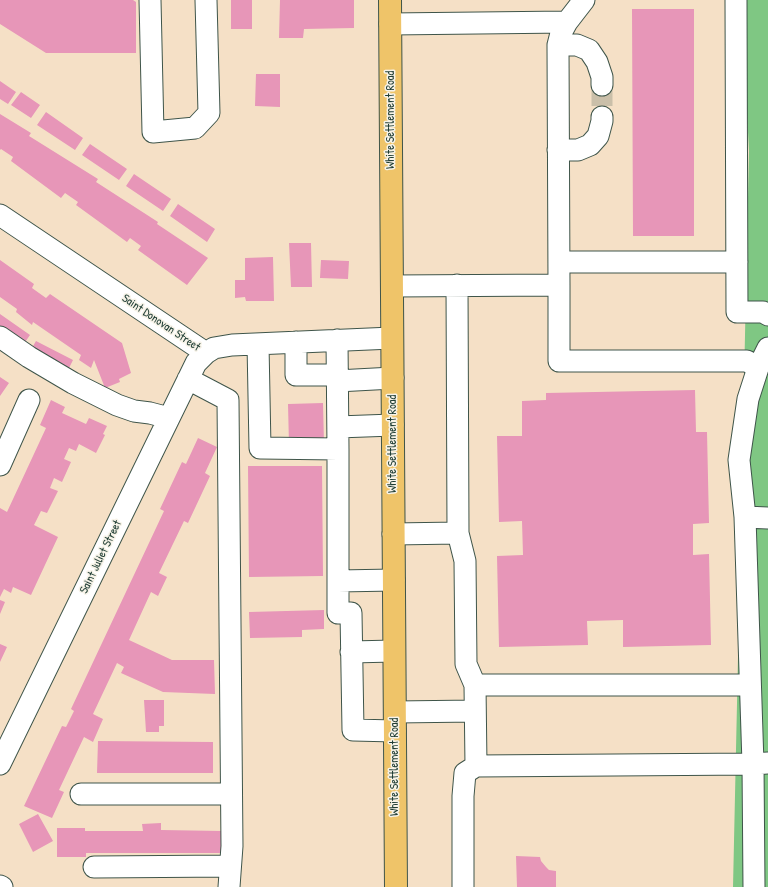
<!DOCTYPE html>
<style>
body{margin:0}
canvas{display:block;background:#f5e0c6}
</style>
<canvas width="768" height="887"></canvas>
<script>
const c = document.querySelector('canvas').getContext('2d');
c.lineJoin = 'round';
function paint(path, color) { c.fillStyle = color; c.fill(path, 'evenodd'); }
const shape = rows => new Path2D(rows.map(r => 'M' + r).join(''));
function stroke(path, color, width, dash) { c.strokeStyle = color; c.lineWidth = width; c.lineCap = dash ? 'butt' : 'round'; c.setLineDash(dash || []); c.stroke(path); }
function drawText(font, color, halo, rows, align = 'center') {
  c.font = font + ' "Patrick Hand",sans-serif'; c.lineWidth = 3; c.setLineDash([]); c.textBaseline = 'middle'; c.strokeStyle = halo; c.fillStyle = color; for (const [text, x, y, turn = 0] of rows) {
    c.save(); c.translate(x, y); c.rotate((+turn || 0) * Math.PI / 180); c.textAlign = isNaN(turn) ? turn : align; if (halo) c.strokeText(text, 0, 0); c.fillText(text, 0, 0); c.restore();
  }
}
paint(shape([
 [741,0,768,0,768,887,733,887,749,151]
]), '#7fc783');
paint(shape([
 [0,0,133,0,136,2,136,53,46,53,0,24],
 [231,0,252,0,252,29,231,29],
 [280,0,354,0,354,28,304,29,303,38,279,38],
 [632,9,694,9,694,236,633,236],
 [256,74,280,74,280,107,255,106],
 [0,81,16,92,8,104,0,99],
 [21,92,40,105,31,118,11,105],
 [46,112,83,138,75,150,37,125],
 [0,114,31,133,29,136,98,179,96,182,158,222,157,224,208,258,187,285,138,250,141,246,130,238,127,242,76,205,78,202,65,193,61,198,11,161,13,157,1,149,0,150],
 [90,144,127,169,119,180,82,155],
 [134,174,171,199,163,211,126,186],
 [178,204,215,229,207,242,170,216],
 [289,243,311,243,312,287,291,287],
 [273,257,274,301,246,301,245,297,235,298,235,280,245,280,245,258],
 [0,260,34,284,32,288,46,298,50,294,122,343,131,373,119,379,120,382,105,388,94,360,91,368,79,360,81,355,33,322,32,325,16,312,17,309,0,297],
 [321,260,349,261,348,279,320,278],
 [0,314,30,335,21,348,0,332],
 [36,341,73,360,67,372,29,353],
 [0,377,9,383,0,396],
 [695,390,696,432,707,432,709,523,693,524,693,555,709,554,711,645,623,647,623,620,587,621,588,645,499,647,497,556,523,555,522,521,499,522,497,436,522,436,522,401,546,400,546,393],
 [51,400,65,407,62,413,86,424,89,418,107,426,103,434,105,435,96,453,79,444,76,451,69,448,64,459,71,462,62,482,54,478,50,488,58,491,47,513,41,511,34,525,58,537,31,595,13,587,11,593,4,589,0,597,0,508,7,512,46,428,40,425],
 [323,403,324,444,289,445,288,404],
 [198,438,217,447,205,473,210,476,188,523,184,521,159,573,167,577,158,596,151,592,129,640,172,660,214,660,215,694,163,692,121,673,124,667,117,663,93,714,103,719,93,742,84,737,59,790,64,792,52,818,24,806,62,726,66,727,74,711,71,709,164,511,160,509,182,462,186,464],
 [248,466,322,466,323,576,249,577],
 [0,600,5,602,0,614],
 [324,610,324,629,302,630,302,637,250,638,249,612],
 [0,644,7,647,0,662],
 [144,700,164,700,164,726,159,726,159,732,146,732],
 [98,741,213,742,213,773,97,773],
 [38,814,53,841,33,852,19,824],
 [161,823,161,830,222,831,222,853,86,853,86,857,57,857,57,828,85,828,85,831,143,831,142,824],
 [516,856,540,857,541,861,546,867,549,870,556,871,556,887,517,887]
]), '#e796b8');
stroke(shape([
 [602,85,602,117]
]), '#cabfa9', 21, [21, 10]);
const minor = shape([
 [150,0,153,132,195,128,209,113,206,0],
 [736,0,737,312,763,312,768,315],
 [567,22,584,0],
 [390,24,567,22,561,33,558,45,559,285],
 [558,45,577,45,589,50,597,62,602,77,602,85],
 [558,150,578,150,590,145,598,136,602,121,602,117],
 [0,215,206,353],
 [559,262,737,262],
 [457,285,458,533,465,561,466,664,475,685],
 [392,286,559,285,559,361,747,361,758,368],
 [0,337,29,357,73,383,117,405,134,411,150,413,169,418],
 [337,340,338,449],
 [296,342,296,375,337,375],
 [258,344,260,448,338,449,338,613,351,613,353,730,395,731],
 [768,348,758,368,748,399,739,460,745,517,768,518],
 [188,379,228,400,232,846,229,887],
 [337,381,393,378],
 [338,427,393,425],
 [0,465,29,400],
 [745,517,753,764,768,763],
 [393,534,458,533],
 [338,581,394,580],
 [351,652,394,651],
 [750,685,475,685,476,766,753,764,754,887],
 [395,712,475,711],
 [0,764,196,363,206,353,214,348,232,345,392,338],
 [81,794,231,794],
 [94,867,230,866],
 [0,886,2,887],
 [463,887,463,796,465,773,476,766]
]);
const major = shape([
 [390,0,396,887]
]);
stroke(minor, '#3f554a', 23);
stroke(major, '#3f554a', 24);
stroke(minor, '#fff', 21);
stroke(major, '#efc469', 22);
drawText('12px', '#1f3d34', '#f7f3e8', [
 ["White Settlement Road",391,120,-90],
 ["Saint Donovan Street",161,323,34],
 ["White Settlement Road",393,444,-90],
 ["Saint Juliet Street",101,557,-64],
 ["White Settlement Road",395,767,-90]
]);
</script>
